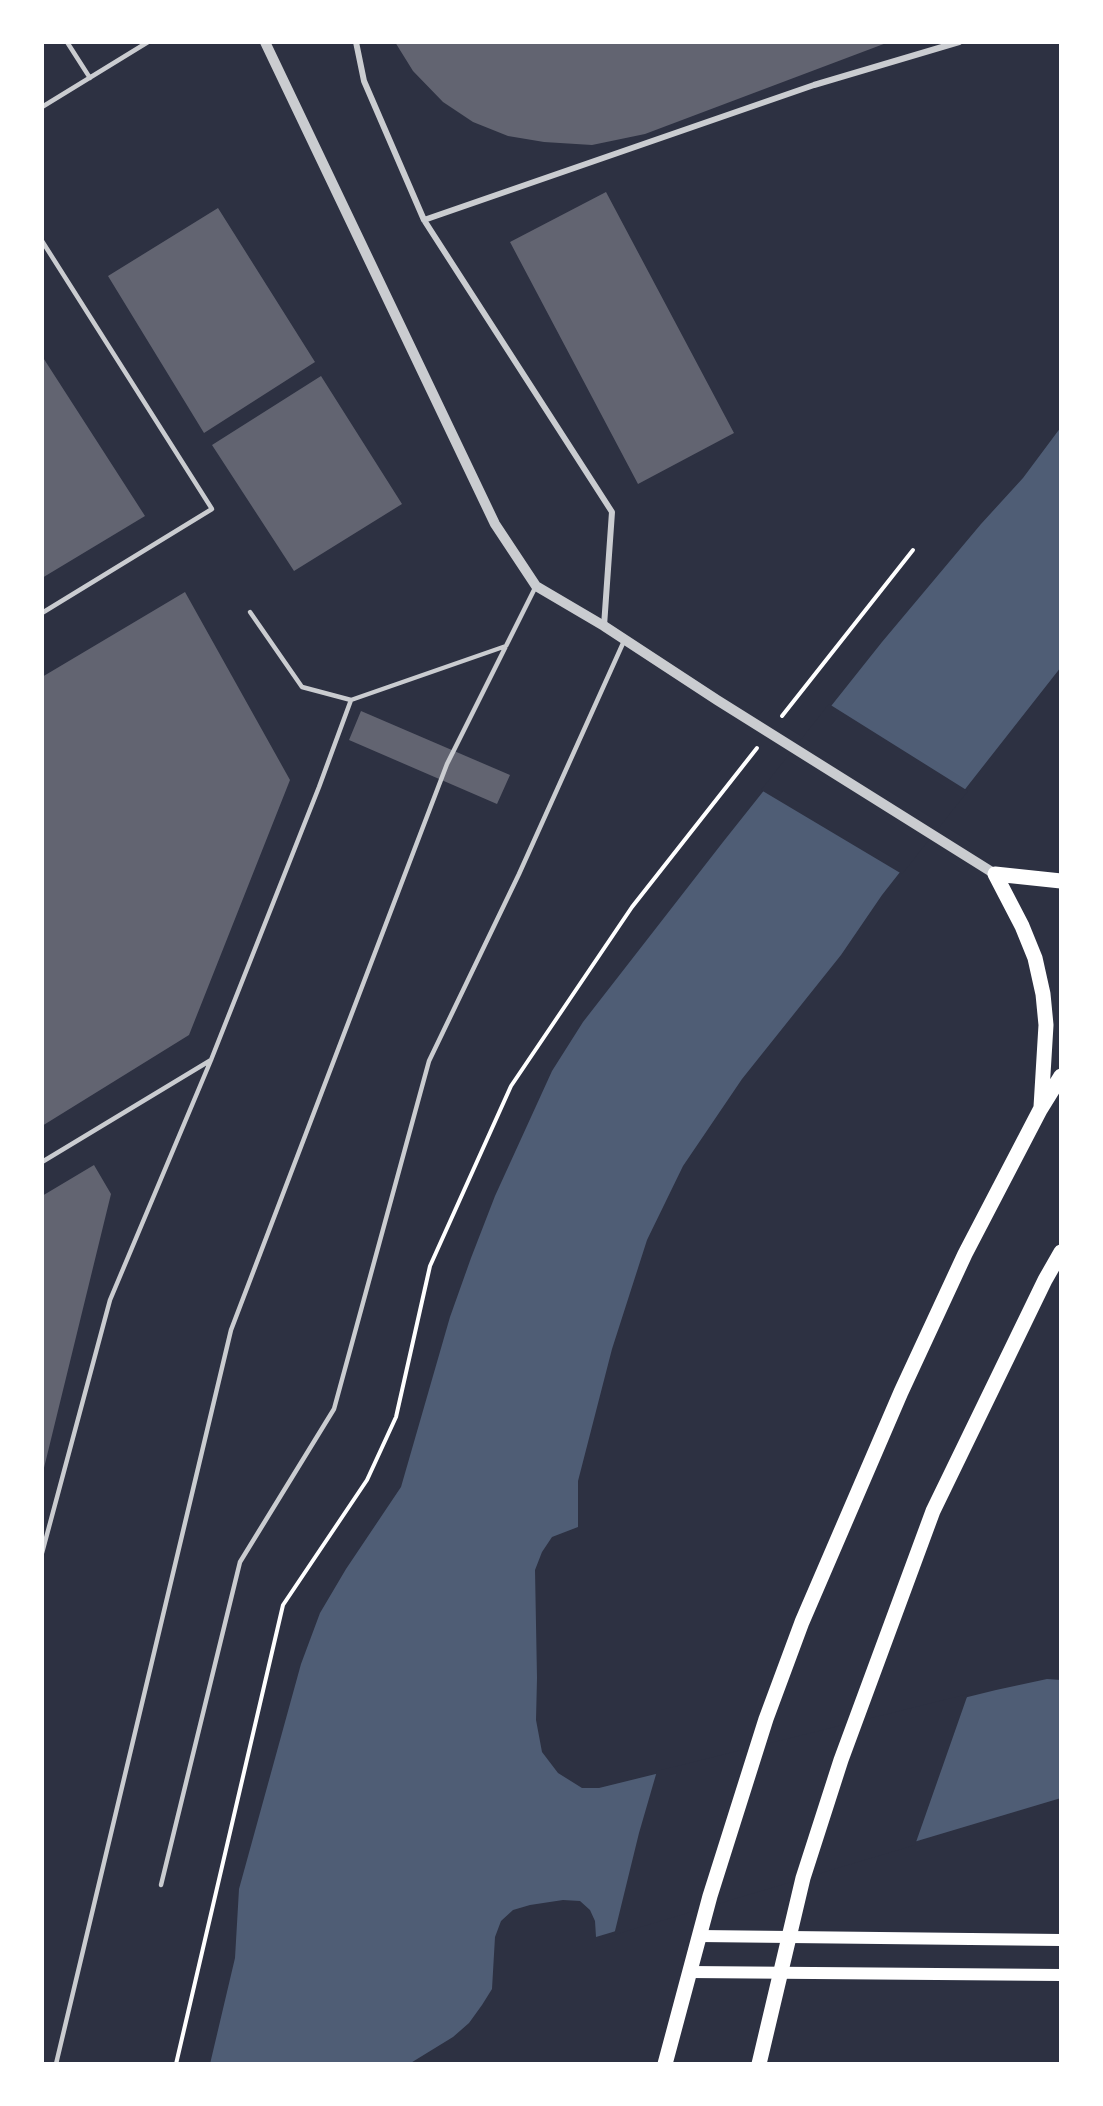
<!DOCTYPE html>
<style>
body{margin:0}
#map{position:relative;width:1103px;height:2106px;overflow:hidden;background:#2d3142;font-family:"Fira Sans Condensed",sans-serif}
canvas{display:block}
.frame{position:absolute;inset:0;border:44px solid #fff;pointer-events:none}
</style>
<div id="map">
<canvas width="1103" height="2106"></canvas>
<div class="frame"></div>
</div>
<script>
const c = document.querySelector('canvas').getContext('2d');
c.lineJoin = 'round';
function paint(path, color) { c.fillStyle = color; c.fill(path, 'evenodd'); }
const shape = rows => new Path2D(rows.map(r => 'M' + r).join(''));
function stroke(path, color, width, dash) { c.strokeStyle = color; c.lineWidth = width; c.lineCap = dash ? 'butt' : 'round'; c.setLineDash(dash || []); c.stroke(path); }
paint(shape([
 [1061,427,1061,667,882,895,841,955,742,1079,683,1166,647,1240,612,1349,578,1481,578,1527,552,1537,542,1552,535,1570,537,1678,536,1720,542,1752,558,1773,582,1788,599,1788,996,1690,1047,1679,1061,1680,1061,1798,596,1937,595,1921,590,1910,580,1901,563,1900,530,1905,513,1910,501,1921,495,1937,492,1989,482,2005,469,2023,453,2037,409,2064,210,2064,235,1958,239,1889,301,1664,320,1613,346,1569,401,1487,450,1317,471,1258,495,1196,552,1071,583,1022,723,842,882,642,981,524,1023,478]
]), '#4f5d75');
paint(shape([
 [829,704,968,791,902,874,761,790],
 [968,1694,915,1845,614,1935,639,1833,657,1771]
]), '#2d3142');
paint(shape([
 [395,42,889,42,645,134,592,145,544,142,508,136,473,122,443,102,413,71],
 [606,192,734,433,638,484,510,242],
 [218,208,315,362,204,433,108,276],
 [42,356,145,516,42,578],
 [321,376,402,504,294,571,212,445],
 [185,592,290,780,189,1035,42,1126,42,677],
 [361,711,510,775,497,804,349,740],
 [94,1165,111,1194,42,1476,42,1196]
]), '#626471');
stroke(shape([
 [782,716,913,550],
 [176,2064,283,1605,367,1480,396,1417,430,1266,511,1086,632,907,757,748]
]), '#fff', 4);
stroke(shape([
 [67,42,90,78],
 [42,107,148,42],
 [42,241,212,509,42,613],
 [351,700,506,646],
 [42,1162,211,1060],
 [42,1553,110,1300,211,1060,319,787,351,700,302,687,250,612],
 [161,1885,240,1562,334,1409,429,1061,519,874,624,641],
 [56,2064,231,1330,447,764,536,586]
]), '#caccd0', 4.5);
stroke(shape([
 [356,42,364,81,424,220,814,85,959,42],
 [424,220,612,512,604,626]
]), '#caccd0', 6);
stroke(shape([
 [265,42,495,524,536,586,604,626,717,700,995,874]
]), '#caccd0', 10);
stroke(shape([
 [699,1936,1061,1940],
 [689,1972,1061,1975]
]), '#fff', 12);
stroke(shape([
 [995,874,1022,926,1035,958,1043,994,1046,1025,1041,1107],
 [995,874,1061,881],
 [665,2064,710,1896,766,1719,802,1622,901,1392,965,1254,1040,1110,1061,1076],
 [759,2064,803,1878,841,1760,933,1511,1045,1280,1061,1252]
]), '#fff', 15);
</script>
